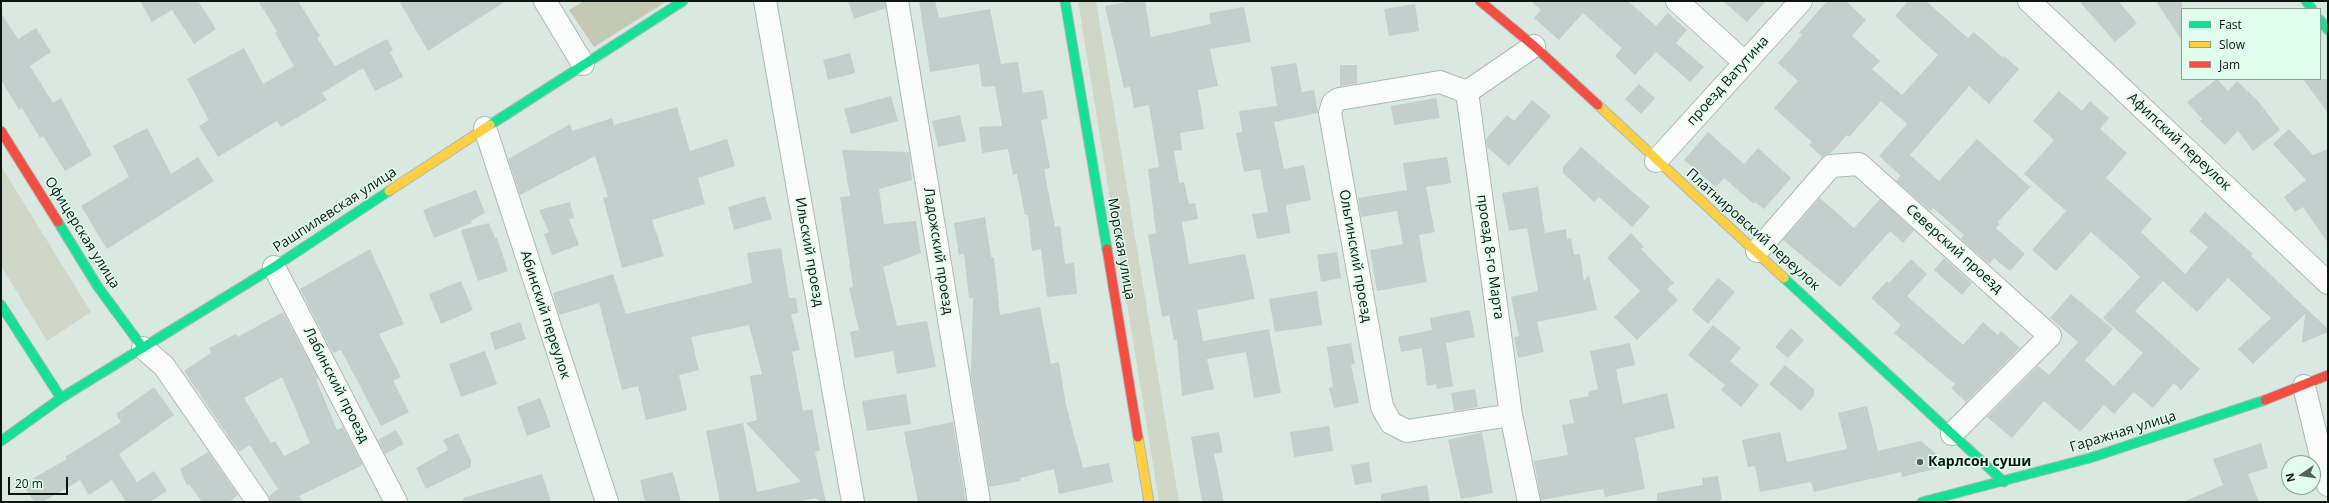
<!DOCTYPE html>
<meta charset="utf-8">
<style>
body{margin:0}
#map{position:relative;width:2329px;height:503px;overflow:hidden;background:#d9e9e1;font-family:"Open Sans",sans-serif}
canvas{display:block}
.frame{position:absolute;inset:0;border:2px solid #0c1611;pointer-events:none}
.legend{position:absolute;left:2181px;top:8px;width:140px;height:72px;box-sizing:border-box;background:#e1fdee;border:1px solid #8ca196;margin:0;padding:5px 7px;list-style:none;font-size:12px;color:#0c1611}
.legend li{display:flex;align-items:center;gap:8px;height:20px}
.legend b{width:20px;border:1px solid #8ca196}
.north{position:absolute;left:2281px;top:455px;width:40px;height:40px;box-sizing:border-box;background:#e1fdee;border:1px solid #8ca196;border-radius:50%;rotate:257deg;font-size:11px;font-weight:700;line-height:16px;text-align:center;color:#0c1611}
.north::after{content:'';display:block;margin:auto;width:14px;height:18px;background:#54605a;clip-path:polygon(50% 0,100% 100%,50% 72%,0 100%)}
.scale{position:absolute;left:8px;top:477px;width:60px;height:18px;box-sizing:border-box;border:2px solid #0c1611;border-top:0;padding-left:5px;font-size:12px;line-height:14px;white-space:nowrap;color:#0c1611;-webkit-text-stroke:3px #e1fdee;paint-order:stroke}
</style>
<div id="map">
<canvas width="2329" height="503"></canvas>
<div class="frame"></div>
<ul class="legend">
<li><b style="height:5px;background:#16e098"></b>Fast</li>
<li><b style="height:5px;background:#ffcf43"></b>Slow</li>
<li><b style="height:5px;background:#f24e42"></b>Jam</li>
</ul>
<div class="north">N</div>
<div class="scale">20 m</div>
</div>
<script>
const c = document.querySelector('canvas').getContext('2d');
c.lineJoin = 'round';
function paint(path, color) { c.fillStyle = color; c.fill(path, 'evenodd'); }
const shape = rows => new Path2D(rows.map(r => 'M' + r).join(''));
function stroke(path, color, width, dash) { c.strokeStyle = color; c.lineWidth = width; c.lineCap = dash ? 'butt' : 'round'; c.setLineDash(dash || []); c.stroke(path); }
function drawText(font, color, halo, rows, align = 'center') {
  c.font = font + ' "Open Sans",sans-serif'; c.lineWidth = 3; c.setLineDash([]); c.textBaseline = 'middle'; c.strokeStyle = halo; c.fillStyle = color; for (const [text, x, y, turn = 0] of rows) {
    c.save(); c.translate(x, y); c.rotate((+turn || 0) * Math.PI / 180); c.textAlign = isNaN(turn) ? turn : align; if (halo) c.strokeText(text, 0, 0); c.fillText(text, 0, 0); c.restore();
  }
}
paint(shape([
 [1078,1,1096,1,1179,502,1159,502],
 [1,166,91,312,47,341,1,266]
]), '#d1d7c6');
paint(shape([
 [584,1,667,1,594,47,569,10]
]), '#c3c9b3');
paint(shape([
 [140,1,198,1,216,29,194,44,172,10,152,22],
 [258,1,298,1,320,36,317,38,335,66,387,39,393,50,390,52,403,77,375,91,363,68,322,93,327,100,281,127,277,121,218,157,199,126,209,120,187,79,244,48,263,84,294,66,275,33,277,31],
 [399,1,506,1,428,51],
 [848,1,885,1,886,8,854,19],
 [919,1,935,1,939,18,990,9,1001,64,1018,62,1023,93,1043,90,1048,119,1041,120,1050,168,1044,169,1055,227,1060,226,1065,264,1074,263,1077,294,1047,297,1041,249,1032,251,1028,215,1025,215,1017,174,1013,175,1008,149,982,153,979,127,1002,126,995,86,982,87,979,64,930,72],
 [1131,1,1145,1,1151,37,1211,24,1209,13,1244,7,1251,42,1210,49,1218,86,1198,90,1204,129,1180,133,1182,150,1174,151,1179,183,1184,182,1189,204,1195,203,1198,219,1182,222,1189,264,1245,254,1255,299,1197,310,1203,341,1269,329,1281,393,1254,398,1246,352,1207,359,1214,389,1182,396,1177,340,1174,340,1169,315,1162,317,1148,235,1156,233,1148,169,1159,167,1149,105,1134,108,1130,87,1124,88,1105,6],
 [1531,1,1628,1,1656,26,1668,13,1687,30,1676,43,1704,67,1690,82,1656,52,1635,75,1615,56,1622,48,1583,13,1559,40,1534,18,1541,10],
 [1723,1,1766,1,1747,22],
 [1827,1,1846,1,1866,20,1852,36,1880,61,1872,69,1902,95,1938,55,1895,16,1908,1,1926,1,1968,38,1974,32,2003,58,2004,56,2019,69,1989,104,1969,86,1910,155,1939,181,1977,139,2030,187,1998,222,2000,224,1996,228,2025,254,2010,271,1994,258,1989,264,1961,239,1964,235,1933,208,1930,211,1896,181,1901,176,1879,156,1907,124,1881,101,1849,137,1847,135,1831,153,1822,157,1809,145,1812,142,1774,108,1798,81,1778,63,1802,35,1799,33],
 [2079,1,2118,1,2137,23,2115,42],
 [2156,1,2182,1,2182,41],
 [1415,4,1419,31,1389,36,1384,9],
 [1,13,18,39,36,28,51,52,30,66,53,103,61,98,92,155,65,171,43,136,40,138,22,108,19,110,1,80],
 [850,53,855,73,828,80,823,60],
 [1296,63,1302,92,1314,90,1318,113,1274,122,1284,169,1304,165,1311,200,1286,205,1290,233,1257,239,1252,214,1268,212,1260,169,1244,172,1236,133,1242,132,1239,111,1277,106,1271,67],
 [1340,65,1357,65,1357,83,1340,86],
 [2217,79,2228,91,2237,81,2258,101,2280,130,2253,151,2238,131,2225,145,2200,121,2202,119,2187,102],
 [2303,79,2328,79,2328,113],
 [1639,84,1655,98,1641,114,1625,99],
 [2059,91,2082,111,2090,101,2109,118,2100,129,2127,153,2106,178,2152,219,2141,232,2185,274,2208,247,2189,231,2205,212,2253,254,2251,256,2328,329,2328,332,2302,343,2305,314,2253,364,2238,349,2271,318,2228,278,2197,312,2163,281,2135,311,2200,369,2181,390,2174,383,2153,408,2134,392,2114,414,2104,405,2080,432,2044,401,2012,438,1987,417,2038,366,2049,375,2078,342,2050,318,2071,294,2113,329,2085,360,2114,386,2143,353,2103,318,2140,277,2125,262,2091,232,2056,271,2032,250,2066,211,2024,174,2054,140,2033,121],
 [891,96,898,121,851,134,844,109],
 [1436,98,1440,118,1394,125,1391,106],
 [1532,100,1551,116,1509,166,1487,147,1486,139,1507,115,1514,121],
 [677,107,690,151,727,139,735,166,698,178,705,204,652,220,664,256,622,268,603,198,608,197,595,156,520,195,508,159,570,124,572,131,612,118,614,125],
 [960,115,966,141,938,147,932,121],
 [147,128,171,174,198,157,214,181,107,249,81,206,129,177,113,146],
 [2289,129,2313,155,2328,149,2328,243,2303,207,2295,212,2284,197,2306,180,2273,144],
 [1708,132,1744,164,1758,148,1791,178,1764,209,1755,202,1754,204,1724,178,1716,187,1684,160],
 [1581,147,1650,207,1632,227,1599,197,1594,202,1563,173,1563,167],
 [842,150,909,152,912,180,879,189,884,224,916,221,921,253,883,267,897,326,927,321,936,367,897,374,893,351,855,358,850,332,859,330,849,288,853,287,840,197,850,196],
 [1447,157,1451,183,1426,187,1435,232,1419,235,1427,282,1377,291,1370,250,1403,244,1397,211,1361,217,1358,198,1407,190,1403,163],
 [1538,187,1545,233,1566,229,1567,239,1571,238,1574,255,1580,254,1584,281,1589,275,1597,310,1537,322,1544,352,1518,358,1514,337,1519,336,1511,297,1538,291,1527,228,1509,231,1502,193],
 [476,190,485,213,471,221,472,223,434,238,423,210],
 [765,196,772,219,734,230,728,207],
 [1820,198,1854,228,1880,199,1914,230,1903,243,1890,231,1840,287,1783,240],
 [570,202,574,218,569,219,579,245,552,255,544,234,549,232,539,210],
 [985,217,991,257,994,257,1000,315,1040,307,1051,364,1059,362,1066,405,1083,468,1109,463,1113,482,1059,494,1054,469,1020,478,1021,481,989,487,971,375,973,298,969,298,964,254,959,255,954,223],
 [489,223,495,238,497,238,508,271,478,281,461,230],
 [1631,233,1644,247,1641,249,1674,283,1667,289,1678,300,1637,340,1614,317,1640,291,1607,258],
 [781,248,789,298,796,298,798,313,791,314,800,350,792,352,803,411,812,409,820,450,815,452,826,502,820,502,816,498,798,502,720,502,706,431,743,423,757,492,801,482,746,423,757,420,750,376,762,374,749,325,691,337,699,370,679,375,687,410,646,420,638,386,622,390,599,303,559,315,553,293,613,274,626,314,752,283,747,253],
 [370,249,404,324,379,334,401,377,393,381,409,412,381,426,341,350,333,353,300,289],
 [1337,252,1341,278,1321,282,1317,255],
 [1944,258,1972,283,1962,295,1934,270],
 [1911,259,1927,274,1907,296,1963,345,1983,322,1998,335,2001,331,2020,348,1966,402,1951,388,1955,384,1894,333,1901,325,1871,298,1887,281,1889,283],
 [1718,278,1735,292,1708,324,1692,310],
 [461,281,473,310,441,324,429,294],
 [1317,291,1322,325,1275,332,1269,299],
 [1470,310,1475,337,1446,343,1453,386,1437,389,1436,384,1427,386,1422,348,1401,352,1398,337,1432,330,1430,318],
 [283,312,318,378,316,379,337,430,343,427,363,465,299,496,303,502,270,502,269,496,278,489,250,445,239,452,184,371,211,353,209,348,236,334,238,337],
 [282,377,310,443,284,456,275,441,271,443,244,398],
 [520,322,526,339,495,350,490,333],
 [1713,325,1741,348,1730,361,1759,385,1741,407,1721,390,1725,385,1688,355],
 [1791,328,1804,340,1788,358,1775,347],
 [1351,343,1355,364,1351,364,1359,403,1334,408,1329,388,1333,387,1327,347],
 [1630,343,1635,365,1616,369,1623,404,1667,393,1675,428,1635,438,1645,489,1605,497,1603,489,1541,500,1534,461,1568,455,1562,425,1574,423,1569,400,1589,396,1588,392,1598,389,1590,351],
 [485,351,497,384,461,397,449,364],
 [1785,365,1814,389,1814,395,1801,411,1769,384],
 [154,387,174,415,119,454,137,482,154,471,167,491,150,502,126,502,112,480,89,495,80,480,43,502,34,502,23,484,67,459,65,457,121,422,116,414],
 [1475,389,1478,407,1454,411,1451,393],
 [906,394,911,424,867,431,862,401],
 [540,398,551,427,527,436,517,407],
 [1867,406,1878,451,1921,441,1941,458,1943,467,1902,477,1901,472,1814,492,1811,482,1760,492,1755,466,1748,467,1742,440,1780,432,1787,462,1847,449,1838,413],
 [953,422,966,502,918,502,904,432],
 [1329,426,1333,451,1294,457,1290,432],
 [396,430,404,444,385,454,378,440],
 [1219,432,1223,452,1214,454,1224,502,1202,502,1191,437],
 [1482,432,1493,493,1461,499,1448,440],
 [458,433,471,460,471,467,426,489,416,468,448,450,443,440],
 [2261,443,2268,468,2248,474,2259,502,2183,502,2223,485,2213,459],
 [208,452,238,495,229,502,202,502,189,484,187,486,180,469],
 [1369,462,1372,482,1355,485,1351,465],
 [673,472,681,502,645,502,640,480],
 [542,474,551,502,464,502,463,498],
 [1718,476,1722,500,1712,502,1657,502,1657,493,1703,485,1702,478],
 [1427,485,1430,502,1381,502,1381,494]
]), '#c2cfcc');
const street = shape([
 [545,1,583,64],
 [765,1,853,502],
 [897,1,979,502],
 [1677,1,1744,62],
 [2029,1,2328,283],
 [1467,92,1440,82,1339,99,1333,103,1330,113,1382,407,1391,423,1407,431,1511,415],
 [485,128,607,502],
 [1656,161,1801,1],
 [1757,251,1831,166,1859,164,2050,336,1952,434],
 [274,267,396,502],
 [143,348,164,366,258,502],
 [2304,386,2328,485],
 [1529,502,1511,415,1467,92,1534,46]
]);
const fast = shape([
 [1065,1,1107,249],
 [2306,1,2312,9],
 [2320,20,2328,30],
 [490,125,683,1],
 [58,222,98,287,143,348],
 [1784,278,2004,482],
 [1,305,61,398],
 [1,441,61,398,274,267,389,191],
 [1922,502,2090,458,2265,400]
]);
const slow = shape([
 [1598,105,1784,278],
 [389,191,490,125],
 [1138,437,1149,502]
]);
const jam = shape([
 [1480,1,1534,46,1598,105],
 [1,131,58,222],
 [1107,249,1138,437],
 [2265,400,2328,375]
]);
stroke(street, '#acb9b2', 24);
stroke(fast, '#acb9b2', 11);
stroke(slow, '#acb9b2', 11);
stroke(jam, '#acb9b2', 11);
stroke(street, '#f9fcfa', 22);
stroke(fast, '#16e098', 9);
stroke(slow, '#ffcf43', 9);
stroke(jam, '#f24e42', 9);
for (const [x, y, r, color] of [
 [1920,462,4,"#54605a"]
]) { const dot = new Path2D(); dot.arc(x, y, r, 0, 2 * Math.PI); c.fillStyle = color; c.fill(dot); stroke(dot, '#e1fdee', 1.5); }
drawText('14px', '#0c1611', '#e1fdee', [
 ["проезд Ватутина",1728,81,-48],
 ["Афипский переулок",2179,142,43],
 ["Рашпилевская улица",335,210,-33],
 ["Платнировский переулок",1753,230,42],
 ["Офицерская улица",82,233,58],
 ["Морская улица",1121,249,80],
 ["Северский проезд",1954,249,42],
 ["Ладожский проезд",938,251,81],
 ["Ильский проезд",809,252,80],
 ["Ольгинский проезд",1355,256,80],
 ["проезд 8-го Марта",1490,257,82],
 ["Абинский переулок",545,315,72],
 ["Лабинский проезд",336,385,63],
 ["Гаражная улица",2123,432,-17]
]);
drawText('bold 14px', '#0c1611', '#e1fdee', [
 ["Карлсон суши",1928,462]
], 'left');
</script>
